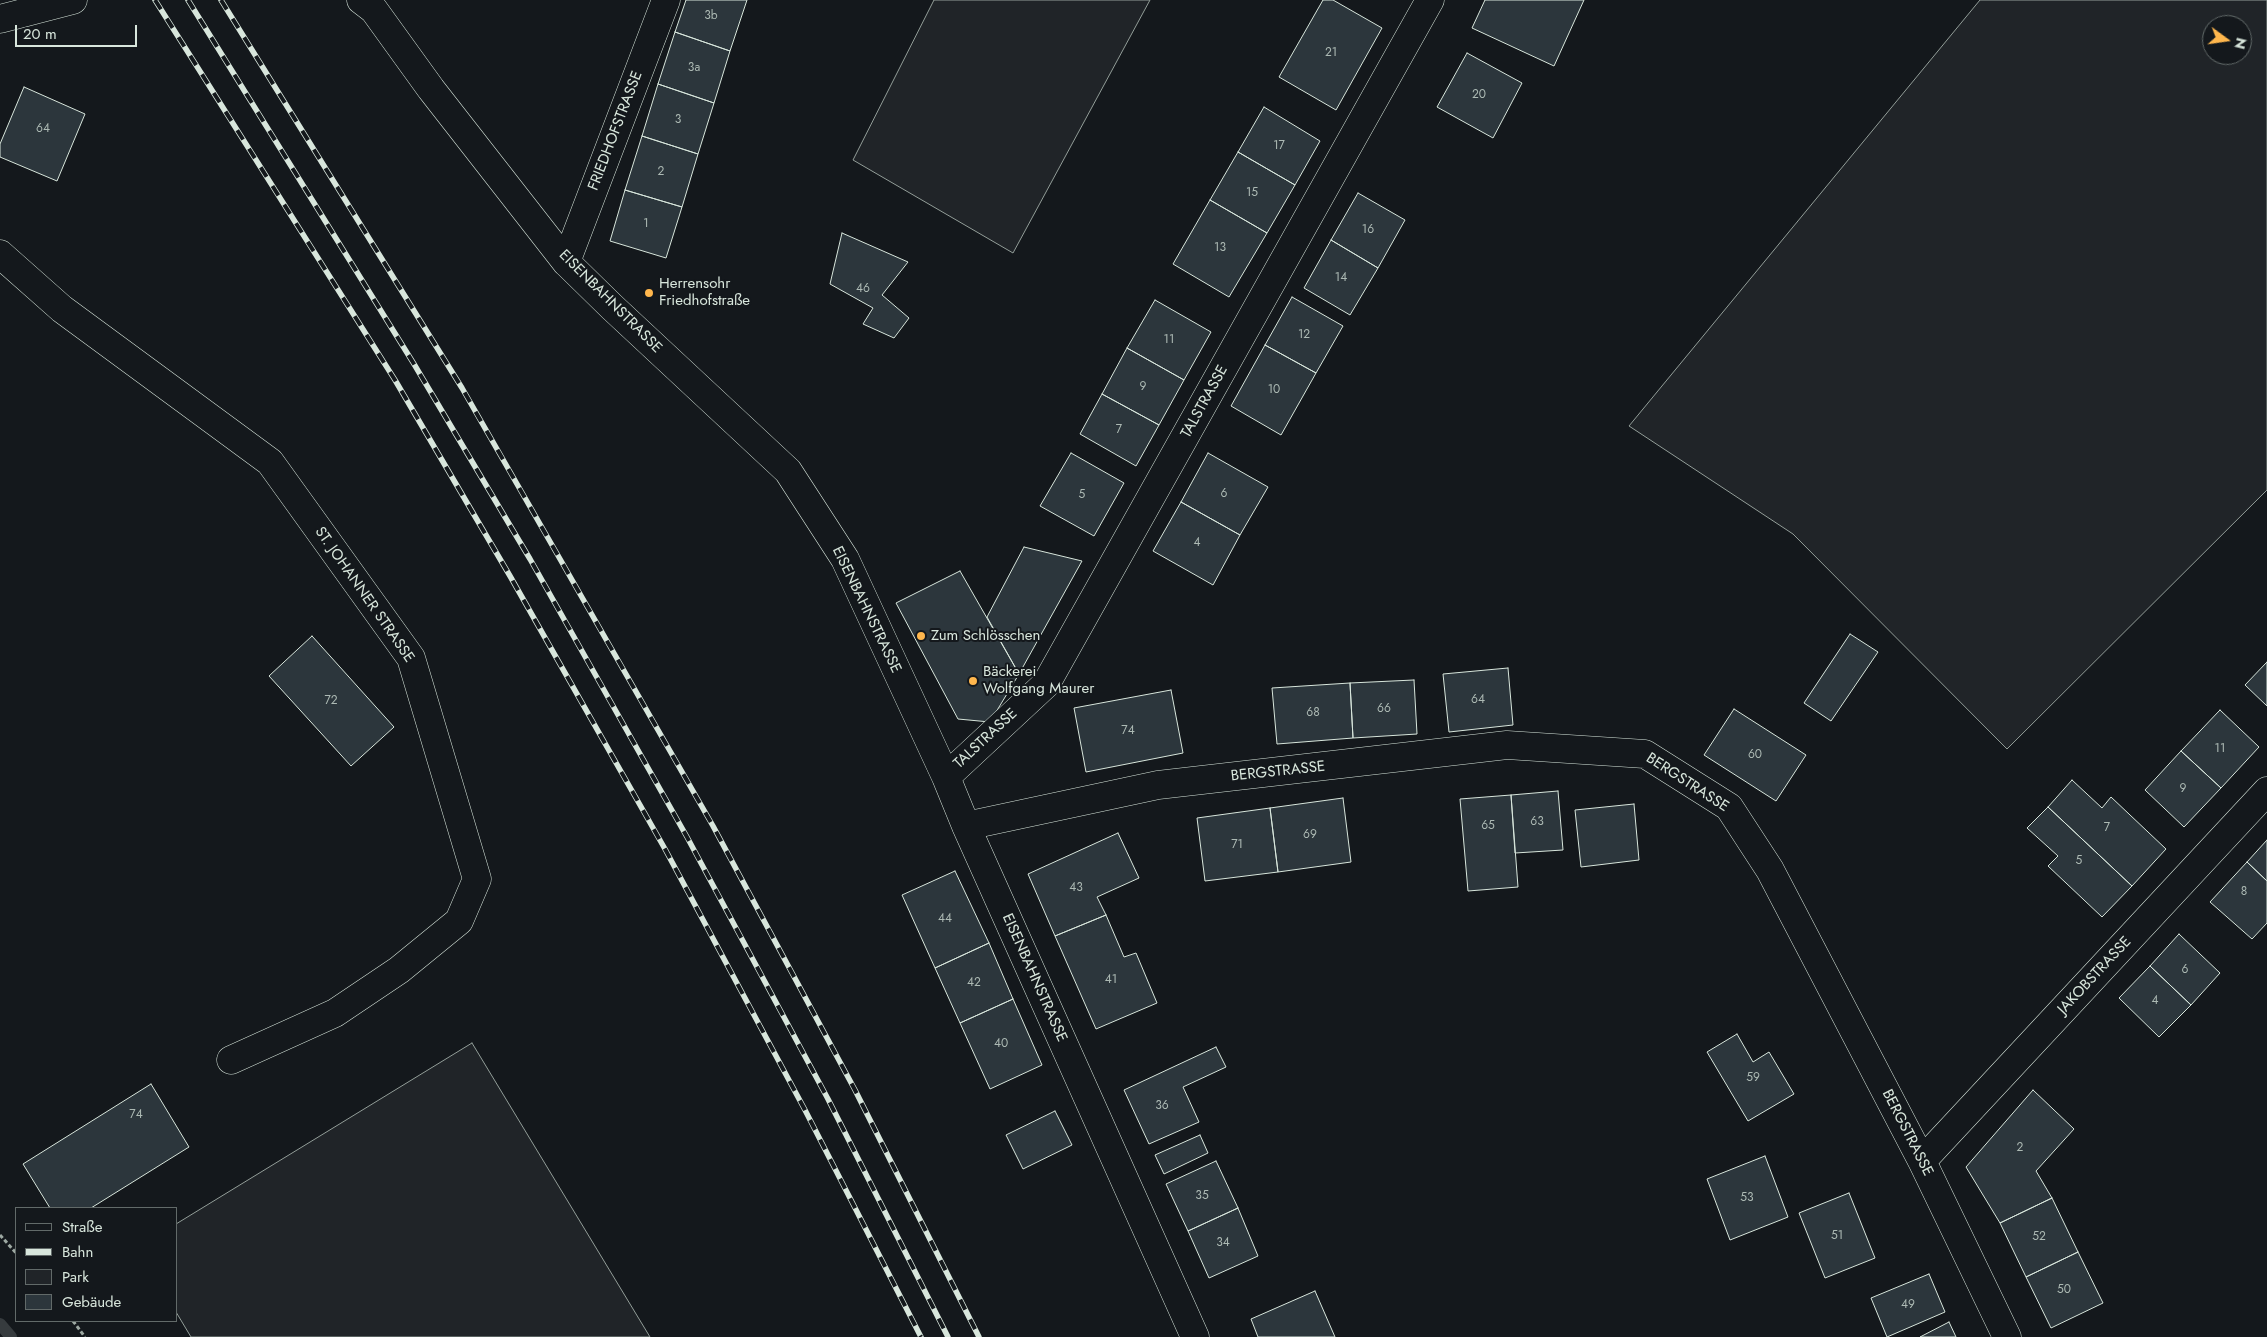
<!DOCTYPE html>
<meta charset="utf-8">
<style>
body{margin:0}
#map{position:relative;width:2267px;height:1337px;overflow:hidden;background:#14181c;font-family:Jost,sans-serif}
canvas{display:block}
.legend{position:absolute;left:15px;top:1207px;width:162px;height:115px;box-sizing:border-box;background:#14181c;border:1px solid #626a69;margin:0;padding:6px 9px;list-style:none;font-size:15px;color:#d8e6dc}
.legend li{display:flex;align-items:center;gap:10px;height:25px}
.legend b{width:25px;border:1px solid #626a69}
.north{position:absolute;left:2202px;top:15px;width:50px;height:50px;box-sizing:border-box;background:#14181c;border:1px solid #626a69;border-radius:50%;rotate:104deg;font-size:14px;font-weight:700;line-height:20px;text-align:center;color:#d8e6dc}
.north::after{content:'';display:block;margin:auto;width:18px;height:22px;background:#ffb74d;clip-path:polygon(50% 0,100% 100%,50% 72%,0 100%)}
.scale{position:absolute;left:15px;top:25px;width:122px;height:22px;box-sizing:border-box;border:2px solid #d8e6dc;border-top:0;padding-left:6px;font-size:15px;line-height:18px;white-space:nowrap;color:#d8e6dc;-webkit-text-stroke:4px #14181c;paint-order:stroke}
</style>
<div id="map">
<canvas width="2267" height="1337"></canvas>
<ul class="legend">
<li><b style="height:6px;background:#14181c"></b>Straße</li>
<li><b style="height:6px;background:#d8e6dc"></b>Bahn</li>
<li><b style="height:14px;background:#202428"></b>Park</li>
<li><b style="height:14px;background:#2c363c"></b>Gebäude</li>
</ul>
<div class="north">N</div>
<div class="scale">20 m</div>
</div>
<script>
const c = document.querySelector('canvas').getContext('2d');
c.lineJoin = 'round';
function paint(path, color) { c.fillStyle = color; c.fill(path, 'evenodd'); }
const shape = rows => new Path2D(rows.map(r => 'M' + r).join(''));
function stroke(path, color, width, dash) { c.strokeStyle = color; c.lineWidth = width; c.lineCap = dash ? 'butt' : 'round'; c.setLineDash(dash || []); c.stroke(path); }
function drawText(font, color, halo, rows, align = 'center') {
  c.font = font + ' Jost,sans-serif'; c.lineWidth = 4; c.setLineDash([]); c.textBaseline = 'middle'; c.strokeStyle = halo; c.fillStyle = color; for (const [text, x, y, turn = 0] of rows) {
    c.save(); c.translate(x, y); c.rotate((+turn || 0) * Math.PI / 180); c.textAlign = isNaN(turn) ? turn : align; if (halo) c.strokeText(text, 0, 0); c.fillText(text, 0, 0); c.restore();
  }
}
const green = shape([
 [934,0,1150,0,1013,253,853,160,934,0],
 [1980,0,2267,0,2267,490,2007,749,1793,534,1629,426,1980,0],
 [2212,25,2242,25,2242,55,2212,55,2212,25],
 [472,1043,650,1337,191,1337,176,1312,176,1224,472,1043]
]);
paint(green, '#202428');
stroke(green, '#939e99', 1);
stroke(shape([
 [0,1324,11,1337]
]), '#363b3e', 12);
const building = shape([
 [686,0,747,0,730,51,675,32,686,0],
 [1323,0,1333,0,1382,28,1336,110,1279,77,1323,0],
 [1485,0,1584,0,1554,66,1472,28,1485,0],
 [675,32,730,51,714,103,658,84,675,32],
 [1467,53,1522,83,1493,138,1437,107,1467,53],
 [658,84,714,103,698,154,642,136,658,84],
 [24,87,85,114,57,181,0,157,0,144,24,87],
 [1264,107,1320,141,1295,185,1238,152,1264,107],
 [642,136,698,154,682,207,625,190,642,136],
 [1238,152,1295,185,1267,233,1210,200,1238,152],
 [625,190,682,207,666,258,610,241,625,190],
 [1358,193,1405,220,1378,268,1331,240,1358,193],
 [1210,200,1267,233,1229,297,1173,264,1210,200],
 [842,233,908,262,882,295,909,318,894,338,863,324,873,308,830,284,842,233],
 [1331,240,1378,268,1350,315,1304,288,1331,240],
 [1292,297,1343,326,1316,373,1265,345,1292,297],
 [1155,300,1211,332,1184,380,1127,348,1155,300],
 [1265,345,1316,373,1281,435,1231,406,1265,345],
 [1127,348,1184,380,1159,425,1102,394,1127,348],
 [1102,394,1159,425,1136,466,1080,434,1102,394],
 [1071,453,1124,483,1094,536,1040,506,1071,453],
 [1208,453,1268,487,1240,535,1181,502,1208,453],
 [1181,502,1240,535,1213,585,1153,551,1181,502],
 [1024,547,1082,561,1019,674,987,617,1024,547],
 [960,571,1019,674,990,722,958,719,896,603,960,571],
 [1850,634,1878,652,1831,721,1804,703,1850,634],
 [312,636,394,727,351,766,269,676,312,636],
 [2267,662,2267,706,2245,685,2267,662],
 [1508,668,1513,725,1449,732,1443,674,1508,668],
 [1414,680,1417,734,1353,738,1350,683,1414,680],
 [1350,683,1353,738,1277,744,1272,688,1350,683],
 [1171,690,1183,753,1086,772,1074,708,1171,690],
 [1734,709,1806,755,1776,801,1704,755,1734,709],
 [2220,710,2259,747,2221,788,2181,751,2220,710],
 [2181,751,2221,788,2184,827,2145,790,2181,751],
 [2072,780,2102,808,2111,797,2166,849,2132,886,2048,807,2072,780],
 [1558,791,1563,850,1515,853,1511,795,1558,791],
 [1511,795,1518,887,1468,891,1460,799,1511,795],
 [1343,798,1351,862,1278,872,1270,808,1343,798],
 [1634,804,1639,860,1581,867,1575,810,1634,804],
 [2048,807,2132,886,2102,917,2048,866,2058,856,2027,828,2048,807],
 [1270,808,1278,872,1205,881,1197,818,1270,808],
 [1118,833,1139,878,1097,897,1106,915,1055,936,1028,874,1118,833],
 [2267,840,2267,881,2247,862,2267,840],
 [2247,862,2267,881,2267,923,2252,939,2210,902,2247,862],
 [955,871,989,943,935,968,902,895,955,871],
 [1106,915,1124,957,1136,953,1157,1003,1096,1029,1055,936,1106,915],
 [2179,934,2220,973,2191,1005,2150,966,2179,934],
 [989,943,1013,999,960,1023,935,968,989,943],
 [2150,966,2191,1005,2159,1037,2119,998,2150,966],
 [1013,999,1042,1065,990,1089,960,1023,1013,999],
 [1737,1034,1753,1062,1769,1052,1794,1094,1748,1121,1707,1052,1737,1034],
 [1216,1047,1226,1067,1183,1087,1199,1122,1149,1144,1124,1090,1216,1047],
 [151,1084,189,1147,91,1208,50,1208,23,1164,151,1084],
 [2033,1090,2074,1129,2036,1171,2052,1198,2000,1223,1966,1167,2033,1090],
 [1055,1111,1072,1145,1023,1169,1006,1135,1055,1111],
 [1200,1135,1208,1153,1164,1174,1155,1155,1200,1135],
 [1765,1156,1788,1217,1730,1240,1707,1179,1765,1156],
 [1216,1161,1238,1208,1188,1231,1166,1184,1216,1161],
 [1849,1193,1875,1258,1825,1278,1799,1213,1849,1193],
 [2052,1198,2078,1252,2026,1277,2000,1223,2052,1198],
 [1238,1208,1258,1256,1209,1278,1188,1231,1238,1208],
 [2078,1252,2103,1303,2051,1328,2026,1277,2078,1252],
 [1929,1274,1945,1312,1887,1337,1871,1298,1929,1274],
 [1315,1291,1335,1337,1258,1337,1251,1319,1315,1291],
 [1949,1322,1956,1337,1920,1337,1949,1322]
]);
paint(building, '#2c363c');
stroke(building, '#d8e6dc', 1);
const street = shape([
 [361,0,374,10,431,89,566,262,612,307,788,471,845,559,946,777,966,826,1195,1337],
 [0,19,73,0],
 [0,254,62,309,270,462,411,658,477,879,459,921,399,970,335,1013,231,1060],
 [566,262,666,0],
 [946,777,1046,684,1430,0],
 [966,826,1158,785,1507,745,1645,754,1729,807,1770,870,1922,1161,2007,1337],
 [1922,1161,2267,791]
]);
stroke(street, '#d8e6dc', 29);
stroke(shape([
 [0,1235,16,1253],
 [73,1321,85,1337]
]), '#9da8a2', 3, [4, 2.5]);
stroke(street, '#14181c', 28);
const rail = shape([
 [155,0,395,380,510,576,665,849,805,1110,921,1337],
 [188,0,414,364,530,559,687,837,828,1099,948,1337],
 [221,0,462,388,713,826,855,1090,979,1337]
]);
stroke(rail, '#d8e6dc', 5.5);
stroke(rail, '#14181c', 4, [11]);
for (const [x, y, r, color] of [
 [649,293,5,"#ffb74d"],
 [921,636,5,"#ffb74d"],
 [973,681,5,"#ffb74d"]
]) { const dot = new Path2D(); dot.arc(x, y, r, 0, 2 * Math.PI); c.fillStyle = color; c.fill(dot); stroke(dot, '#14181c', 2); }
drawText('12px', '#adbab4', null, [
 ["3b",711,16],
 ["21",1331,53],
 ["3a",694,68],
 ["20",1479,95],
 ["3",678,120],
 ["64",43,129],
 ["17",1279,146],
 ["2",661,172],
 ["15",1252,193],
 ["1",646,224],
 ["16",1368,230],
 ["13",1220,248],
 ["14",1341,278],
 ["46",863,289],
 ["12",1304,335],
 ["11",1169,340],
 ["9",1143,387],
 ["10",1274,390],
 ["7",1119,430],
 ["6",1224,494],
 ["5",1082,495],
 ["4",1197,543],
 ["64",1478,700],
 ["72",331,701],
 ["66",1384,709],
 ["68",1313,713],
 ["74",1128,731],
 ["11",2220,749],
 ["60",1755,755],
 ["9",2183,789],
 ["63",1537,822],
 ["65",1488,826],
 ["7",2107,828],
 ["69",1310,835],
 ["71",1237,845],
 ["5",2079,861],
 ["43",1076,888],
 ["8",2244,892],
 ["44",945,919],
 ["6",2185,970],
 ["41",1111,980],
 ["42",974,983],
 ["4",2155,1001],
 ["40",1001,1044],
 ["59",1753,1078],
 ["36",1162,1106],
 ["74",136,1115],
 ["2",2020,1148],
 ["35",1202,1196],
 ["53",1747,1198],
 ["51",1837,1236],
 ["52",2039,1237],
 ["34",1223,1243],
 ["50",2064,1290],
 ["49",1908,1305]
]);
drawText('15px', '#d8e6dc', '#14181c', [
 ["FRIEDHOFSTRASSE",616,131,-69],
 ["EISENBAHNSTRASSE",610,302,45],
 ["TALSTRASSE",1205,402,-61],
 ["ST. JOHANNER STRASSE",364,595,55],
 ["EISENBAHNSTRASSE",866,610,64],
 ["TALSTRASSE",986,739,-43],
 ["BERGSTRASSE",1278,772,-6],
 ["BERGSTRASSE",1687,783,33],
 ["JAKOBSTRASSE",2095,976,-47],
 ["EISENBAHNSTRASSE",1034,978,66],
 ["BERGSTRASSE",1907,1133,63]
]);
drawText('15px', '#d8e6dc', '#14181c', [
 ["Herrensohr",659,284],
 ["Friedhofstraße",659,301],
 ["Zum Schlösschen",931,636],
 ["Bäckerei",983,672],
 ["Wolfgang Maurer",983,689]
], 'left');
</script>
